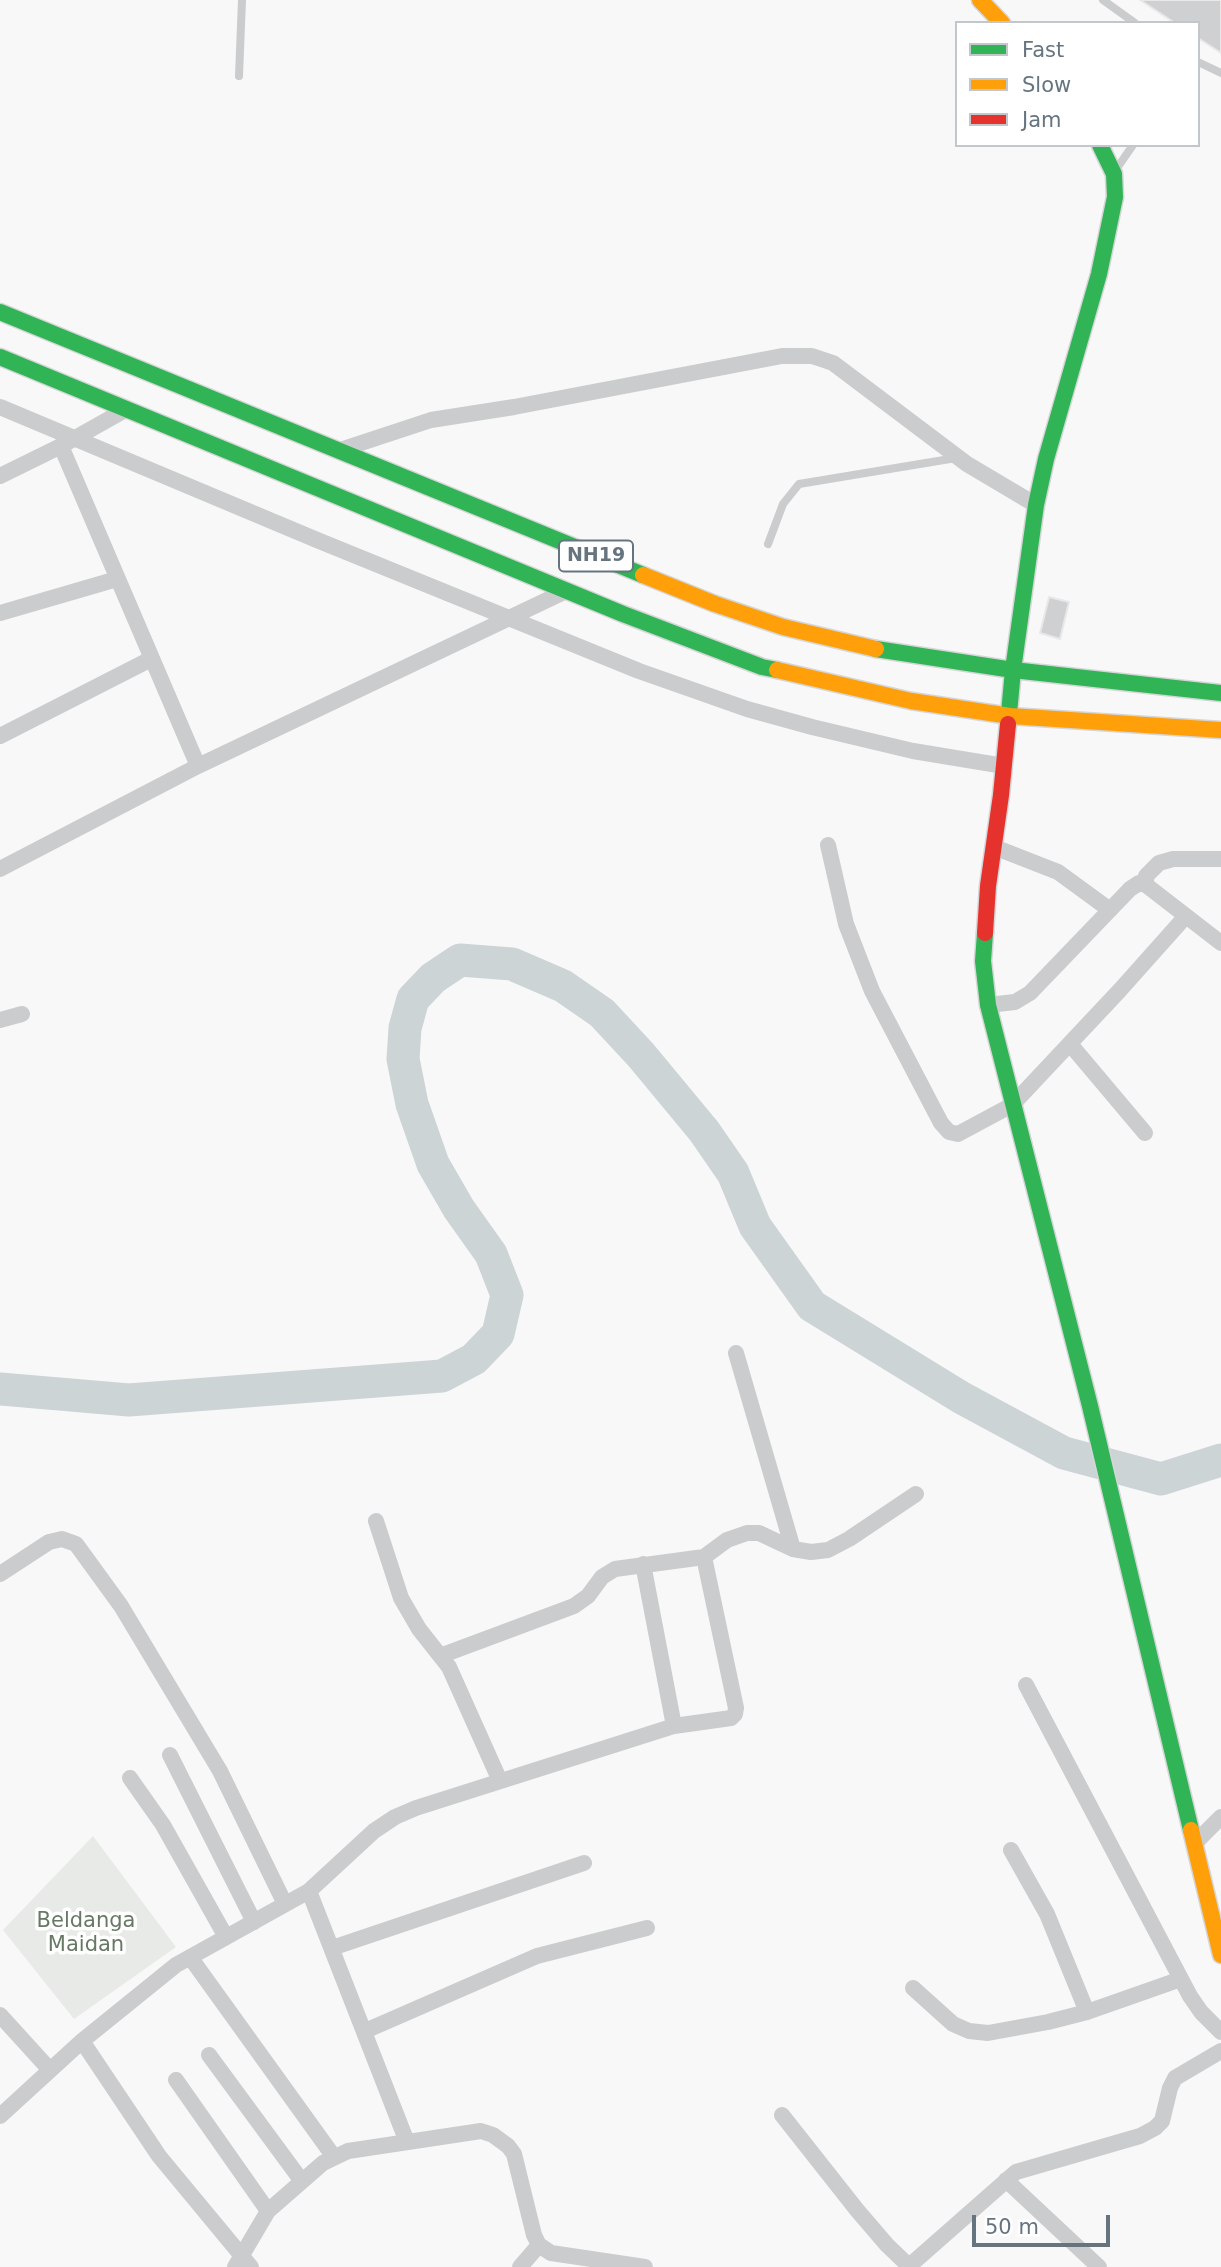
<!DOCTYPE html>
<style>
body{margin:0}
#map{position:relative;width:1221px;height:2267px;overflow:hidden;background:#f8f8f8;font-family:"DejaVu Sans",sans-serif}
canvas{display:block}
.legend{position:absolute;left:955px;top:21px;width:245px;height:126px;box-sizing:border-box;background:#fff;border:2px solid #c2c7cc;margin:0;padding:9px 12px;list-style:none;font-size:21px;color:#667480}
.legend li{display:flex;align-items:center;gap:14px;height:35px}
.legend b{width:35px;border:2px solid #c2c7cc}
.scale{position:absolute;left:972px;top:2215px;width:138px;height:32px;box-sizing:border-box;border:4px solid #667480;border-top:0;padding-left:9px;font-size:21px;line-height:24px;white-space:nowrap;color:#667480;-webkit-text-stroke:5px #fff;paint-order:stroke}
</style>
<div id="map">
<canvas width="1221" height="2267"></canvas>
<ul class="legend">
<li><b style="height:9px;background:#30b455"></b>Fast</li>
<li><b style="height:9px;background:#ff9f0a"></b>Slow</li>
<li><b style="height:9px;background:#e5322d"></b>Jam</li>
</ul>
<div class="scale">50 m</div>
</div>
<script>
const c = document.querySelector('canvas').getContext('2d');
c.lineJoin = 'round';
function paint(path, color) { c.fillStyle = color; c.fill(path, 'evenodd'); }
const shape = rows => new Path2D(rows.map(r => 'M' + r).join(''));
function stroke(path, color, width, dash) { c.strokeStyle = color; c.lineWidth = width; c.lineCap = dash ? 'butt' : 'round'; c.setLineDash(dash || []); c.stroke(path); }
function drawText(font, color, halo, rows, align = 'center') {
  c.font = font + ' "DejaVu Sans",sans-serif'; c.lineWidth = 7; c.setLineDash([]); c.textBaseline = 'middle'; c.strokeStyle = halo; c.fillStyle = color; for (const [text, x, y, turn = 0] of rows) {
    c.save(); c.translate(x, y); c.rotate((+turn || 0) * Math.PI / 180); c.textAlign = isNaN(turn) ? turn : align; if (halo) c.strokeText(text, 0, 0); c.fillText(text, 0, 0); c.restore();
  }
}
paint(shape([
 [93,1836,176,1947,74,2019,3,1930]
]), '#e7eae6');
stroke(shape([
 [0,1389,129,1400,442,1376,474,1359,498,1334,507,1295,491,1254,459,1209,433,1164,412,1104,403,1059,405,1028,413,999,433,978,460,960,512,964,563,986,602,1013,641,1055,704,1131,733,1173,755,1226,812,1306,962,1398,1064,1453,1161,1479,1221,1460]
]), '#ccd4d6', 33);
const building = shape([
 [1140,0,1221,0,1221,53,1198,38,1198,23,1175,23,1140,0],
 [1049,597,1069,602,1060,639,1040,633,1049,597]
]);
paint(building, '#cfd0d1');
stroke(building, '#e8e8e8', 2);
const fast = shape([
 [0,312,643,575],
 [0,357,623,614,762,667,777,670],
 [876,649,1013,670,1221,693],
 [1008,724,1013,670,1036,505,1046,459,1099,274,1115,197,1114,174,1100,145],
 [985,933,983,961,988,1005,1090,1406,1191,1830]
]);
const slow = shape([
 [980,0,1002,23],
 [643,575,715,604,783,627,876,649],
 [777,670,911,701,1010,716,1221,730],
 [1191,1830,1221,1955]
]);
const jam = shape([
 [985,933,988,886,1001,795,1008,724]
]);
stroke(fast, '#d5d6d7', 19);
stroke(slow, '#d5d6d7', 19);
stroke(jam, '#d5d6d7', 19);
stroke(shape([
 [1103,0,1135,23],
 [1198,62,1221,73],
 [239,76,242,0],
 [1115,171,1133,145],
 [768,544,783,504,799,484,956,458]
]), '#cbcccd', 8);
stroke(shape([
 [0,407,317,540,639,671,747,709,812,727,913,751,1004,766],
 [61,446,198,766],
 [343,449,431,420,514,407,782,356,812,356,833,363,967,464,1036,505],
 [0,476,61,446,125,410],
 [0,613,117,579],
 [0,736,151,659],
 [828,845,846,924,872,991,941,1123,949,1132,958,1134,1012,1105,1120,990,1186,916],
 [994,847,1058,872,1110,910],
 [0,869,198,766,566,591],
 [1146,885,1146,876,1159,863,1173,859,1221,859],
 [988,1005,1015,1002,1030,993,1130,889,1139,883,1146,885,1221,943],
 [0,1020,22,1014],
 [1070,1044,1145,1133],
 [736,1353,793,1549],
 [376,1521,401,1598,419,1629,449,1667,500,1781],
 [643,1564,674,1726],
 [0,1574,49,1542,62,1539,76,1544,121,1606,220,1771,285,1904],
 [440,1656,574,1606,588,1596,602,1577,615,1569,704,1557,727,1540,747,1533,759,1533,793,1549,811,1552,828,1550,849,1539,916,1494],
 [1026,1685,1190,1996,1201,2012,1221,2032],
 [170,1755,254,1922],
 [130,1778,163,1825,226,1937],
 [1195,1843,1221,1817],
 [1011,1850,1047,1914,1087,2012],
 [309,1891,407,2142],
 [332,1948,584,1863],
 [190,1957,334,2157],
 [913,1988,953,2024,969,2031,988,2033,1048,2022,1087,2012,1181,1979],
 [0,2015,50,2070],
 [365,2031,537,1956,647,1928],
 [82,2041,159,2156,251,2267],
 [209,2055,301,2180],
 [176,2080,268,2211],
 [782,2115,857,2210,887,2245,910,2267],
 [0,2116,82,2041,176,1965,309,1891,374,1831,395,1817,416,1808,674,1726,731,1718,735,1714,736,1708,704,1557],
 [1006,2180,1099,2267],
 [235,2267,268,2211,323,2163,348,2151,481,2131,493,2135,508,2146,514,2154,534,2235,539,2245,551,2253,645,2267],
 [520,2267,539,2245],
 [908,2267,1016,2172,1140,2136,1155,2128,1162,2121,1170,2088,1175,2078,1221,2051]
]), '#cbcccd', 16);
stroke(fast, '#30b455', 16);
stroke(slow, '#ff9f0a', 16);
stroke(jam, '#e5322d', 16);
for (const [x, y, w] of [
 [596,556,74]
]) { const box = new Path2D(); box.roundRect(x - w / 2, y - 15.5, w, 31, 5); c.fillStyle = '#fff'; c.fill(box); stroke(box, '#667480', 2); }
drawText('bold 19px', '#667480', null, [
 ["NH19",596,556]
]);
drawText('21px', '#677965', '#fff', [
 ["Beldanga",86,1922],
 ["Maidan",86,1946]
]);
</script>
